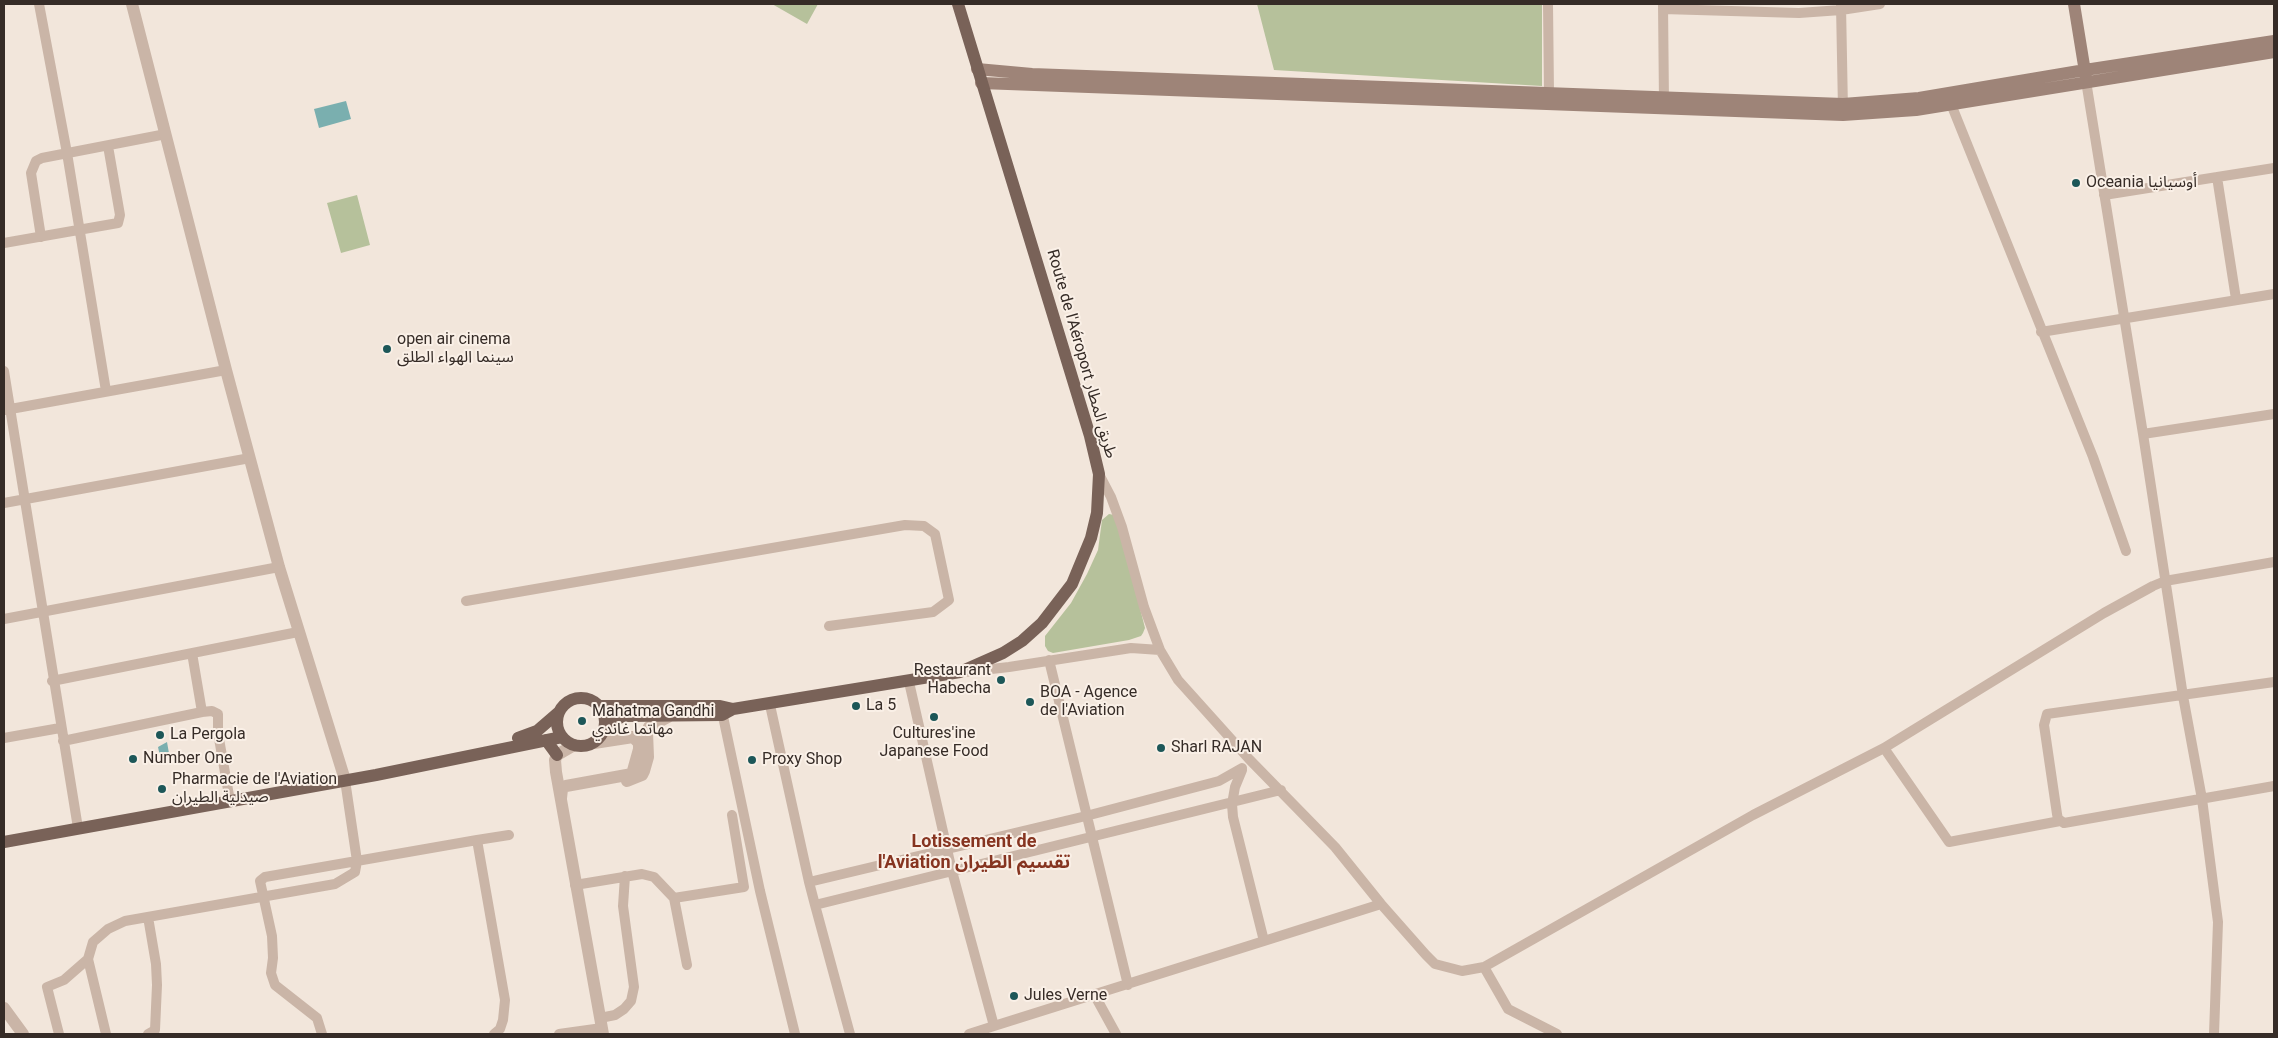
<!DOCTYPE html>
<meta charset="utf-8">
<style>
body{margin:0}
#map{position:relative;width:2278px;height:1038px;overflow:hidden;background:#f2e6db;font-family:Roboto,sans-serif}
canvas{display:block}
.frame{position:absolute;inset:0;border:5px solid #362c27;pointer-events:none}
</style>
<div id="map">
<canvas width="2278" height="1038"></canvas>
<div class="frame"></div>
</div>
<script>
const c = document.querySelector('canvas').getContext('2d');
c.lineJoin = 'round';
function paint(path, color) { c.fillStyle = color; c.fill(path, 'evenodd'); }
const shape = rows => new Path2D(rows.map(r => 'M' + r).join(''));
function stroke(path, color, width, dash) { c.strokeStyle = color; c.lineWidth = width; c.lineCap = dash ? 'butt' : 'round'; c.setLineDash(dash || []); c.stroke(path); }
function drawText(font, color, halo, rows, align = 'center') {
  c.font = font + ' Roboto,"Noto Sans Arabic",sans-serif'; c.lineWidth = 4; c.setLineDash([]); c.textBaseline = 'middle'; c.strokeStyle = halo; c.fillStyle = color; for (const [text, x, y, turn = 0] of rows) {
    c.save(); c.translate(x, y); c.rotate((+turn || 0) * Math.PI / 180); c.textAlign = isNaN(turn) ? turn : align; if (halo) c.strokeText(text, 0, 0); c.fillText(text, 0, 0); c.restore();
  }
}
paint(shape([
 [772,4,818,4,807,24],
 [1257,4,1542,4,1542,86,1274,70],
 [357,195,370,245,341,253,327,203],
 [1109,514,1114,515,1121,533,1145,628,1143,633,1141,636,1129,640,1053,653,1048,651,1045,646,1045,636,1071,603,1087,574,1098,550,1102,520]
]), '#b6c19b');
paint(shape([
 [346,101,351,119,319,128,314,109],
 [167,742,170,759,161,761,158,747]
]), '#7aafaf');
stroke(shape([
 [39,4,67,153,106,391],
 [1548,4,1549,93],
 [1663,4,1664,103],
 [1841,5,1843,110],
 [1663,9,1799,13,1841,10,1880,4],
 [2086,81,2143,434,2183,696,2202,799,2218,922,2214,1034],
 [1951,104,2093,457,2126,551],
 [2217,177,2236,299],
 [2104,195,2274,168],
 [41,237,31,173,36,161,42,158,166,134],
 [4,243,118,223,120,215,108,146],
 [2041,332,2274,294],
 [4,371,78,828],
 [5,410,226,370],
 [2143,434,2274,414],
 [1099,474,1111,497,1122,527,1144,607,1160,650,1178,680,1249,759,1335,847,1381,904,1426,955,1435,964,1462,971,1484,967,1753,815,1884,748,2104,613,2153,586,2165,581,2274,562],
 [4,503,250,458],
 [466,601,905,525,924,526,935,534,949,600,933,612,829,626],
 [4,619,279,567],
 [1049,660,1128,985],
 [965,672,1009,667,1131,648,1160,650],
 [52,681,298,632],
 [909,682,952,871,994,1026,1264,941,1233,817,1232,804,1235,787,1242,770],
 [2274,682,2047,714,2044,725,2057,814,2058,819,2064,823,2274,786],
 [770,705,809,882,1086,816,1219,781,1242,768],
 [721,707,760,891,795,1034],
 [202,712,212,711,218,714,218,733,230,801],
 [4,738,60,728],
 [63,741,202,712,192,653],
 [1884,748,1949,842,2060,821],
 [477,840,509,835],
 [809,882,815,905],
 [575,885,642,874,654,877,674,898,687,965],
 [674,898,744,887,732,815],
 [148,917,156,964,157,985,155,1030,148,1034],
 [1264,941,1381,904],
 [1484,967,1508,1009,1557,1034],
 [1094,994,1116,1034],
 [600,1018,615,1015,624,1009,631,1001,634,987,623,906,625,876],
 [59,1034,47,987,64,980,88,959],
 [106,1034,88,959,93,942,108,929,125,921,335,884,355,872,357,861,345,780],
 [322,1034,317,1018,275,985,271,973,273,958,272,936,260,881,265,877,477,840,505,1000,503,1020,500,1029,494,1034],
 [559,1034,602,1028],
 [850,1034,815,905,1281,790],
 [969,1034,994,1026]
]), '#cab5a7', 10);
stroke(shape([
 [132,4,226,370,279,567,345,780],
 [574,745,557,755,555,760,556,772,603,1034],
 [627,781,642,775,644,771,648,757,647,732,649,727,668,717],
 [561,798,562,789,566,786,632,774,639,749,639,743,633,737,594,743],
 [4,1008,23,1034]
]), '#cab5a7', 12);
stroke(shape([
 [2074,4,2086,78],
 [977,69,1032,74,1843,104,1919,98,2085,70,2274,41],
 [981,83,1843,115,1916,110,2274,52]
]), '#9e8478', 12);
stroke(shape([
 '557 722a24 24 0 1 1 48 0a24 24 0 1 1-48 0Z',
 [599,706,720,706,733,709,960,672,1003,653,1022,641,1042,623,1072,584,1091,538,1097,513,1099,474,1090,436,958,4],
 [605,726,623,716,722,715,733,709],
 [518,738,537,731,559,712],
 [546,740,557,755],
 [4,842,376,775,562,737]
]), '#796258', 12);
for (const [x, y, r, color] of [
 [2076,183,5,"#1d5758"],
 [387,349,5,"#1d5758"],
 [1001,680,5,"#1d5758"],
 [1030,702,5,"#1d5758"],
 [856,706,5,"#1d5758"],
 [934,717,5,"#1d5758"],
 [582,721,5,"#1d5758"],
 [160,735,5,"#1d5758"],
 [1161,748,5,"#1d5758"],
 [133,759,5,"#1d5758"],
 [752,760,5,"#1d5758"],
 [162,789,5,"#1d5758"],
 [1014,996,5,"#1d5758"]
]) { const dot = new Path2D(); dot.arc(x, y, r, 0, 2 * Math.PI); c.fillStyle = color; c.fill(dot); stroke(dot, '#faf0e7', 2); }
drawText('16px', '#362c27', '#faf0e7', [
 ["Oceania أوسيانيا",2086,183],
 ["open air cinema",397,340],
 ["سينما الهواء الطلق",397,358],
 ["Restaurant",991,671,"right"],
 ["Habecha",991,689,"right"],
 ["BOA - Agence",1040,693],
 ["de l'Aviation",1040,711],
 ["La 5",866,706],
 ["Mahatma Gandhi",592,712],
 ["مهاتما غاندي",592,730],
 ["Cultures'ine",934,734,"center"],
 ["Japanese Food",934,752,"center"],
 ["La Pergola",170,735],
 ["Sharl RAJAN",1171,748],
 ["Number One",143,759],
 ["Proxy Shop",762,760],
 ["Pharmacie de l'Aviation",172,780],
 ["صيدلية الطيران",172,798],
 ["Jules Verne",1024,996]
], 'left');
drawText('16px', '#362c27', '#faf0e7', [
 ["Route de l'Aéroport طريق المطار",1081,354,74]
]);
drawText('bold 18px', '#863420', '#faf0e7', [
 ["Lotissement de",974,842],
 ["l'Aviation تقسيم الطيران",974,863]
]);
</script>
